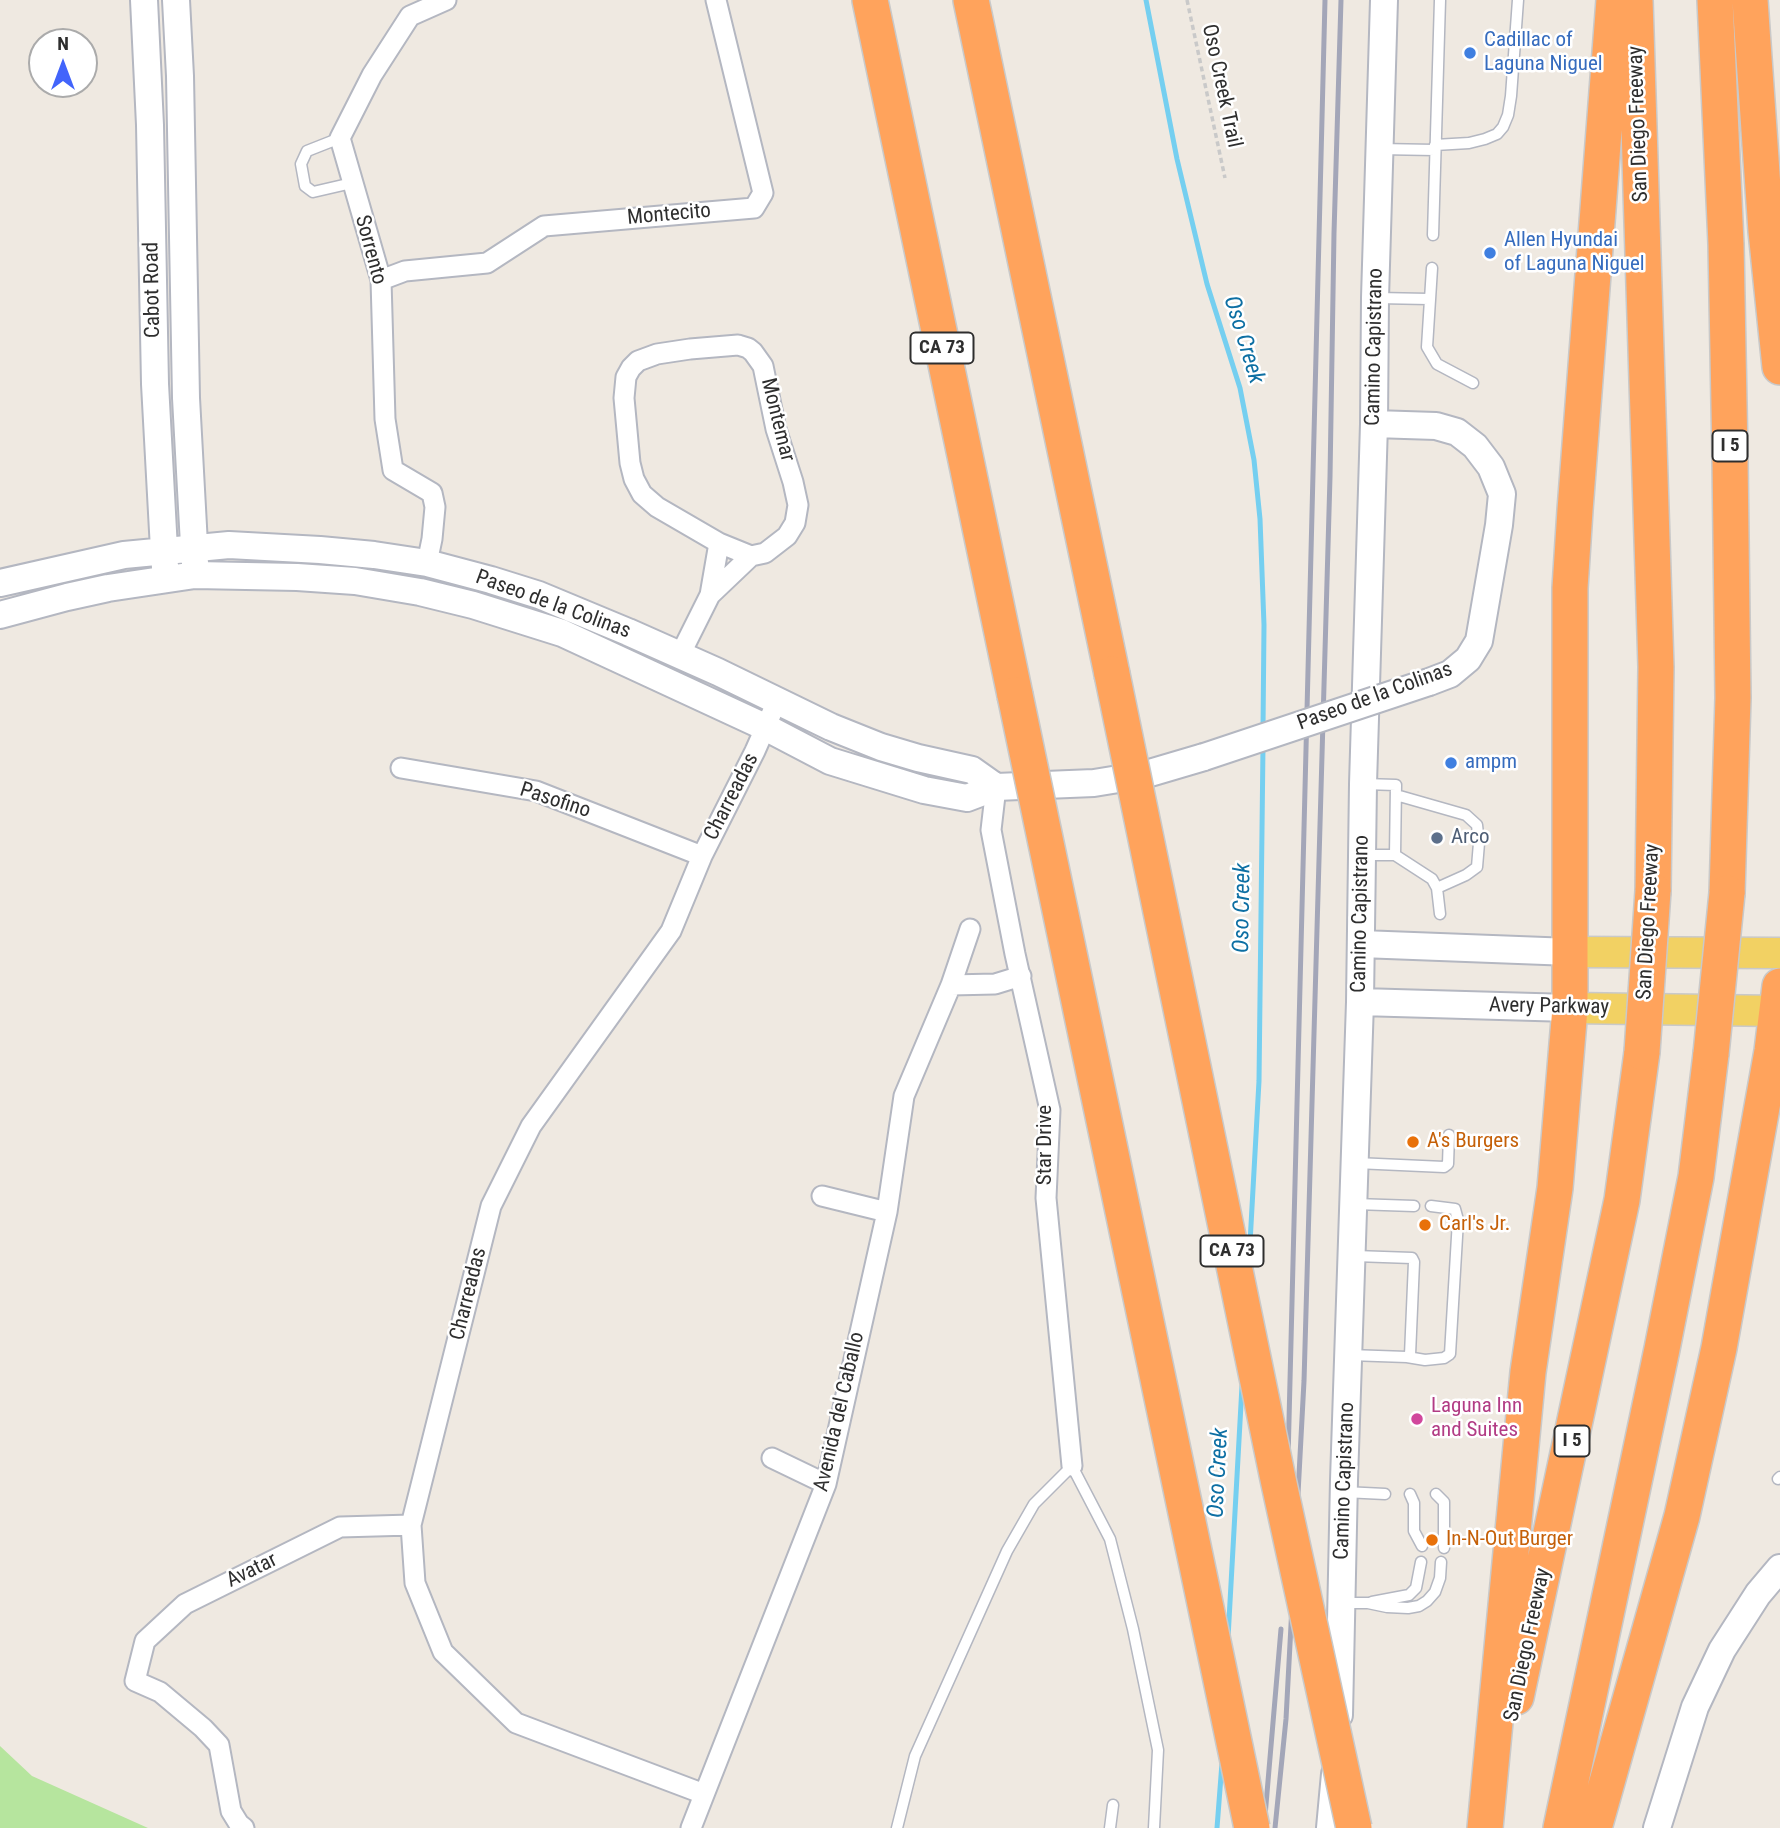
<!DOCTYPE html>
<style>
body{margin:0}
#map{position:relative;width:1780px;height:1828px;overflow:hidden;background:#efe9e1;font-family:"Roboto Condensed",sans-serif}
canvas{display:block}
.north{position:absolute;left:28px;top:28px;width:70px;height:70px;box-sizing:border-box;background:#fff;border:2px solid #ababab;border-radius:50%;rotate:0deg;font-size:19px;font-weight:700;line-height:28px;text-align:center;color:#2e2e2e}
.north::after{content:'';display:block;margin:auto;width:24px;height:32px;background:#4264fb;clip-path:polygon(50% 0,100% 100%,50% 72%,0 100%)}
</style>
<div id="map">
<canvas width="1780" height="1828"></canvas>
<div class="north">N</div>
</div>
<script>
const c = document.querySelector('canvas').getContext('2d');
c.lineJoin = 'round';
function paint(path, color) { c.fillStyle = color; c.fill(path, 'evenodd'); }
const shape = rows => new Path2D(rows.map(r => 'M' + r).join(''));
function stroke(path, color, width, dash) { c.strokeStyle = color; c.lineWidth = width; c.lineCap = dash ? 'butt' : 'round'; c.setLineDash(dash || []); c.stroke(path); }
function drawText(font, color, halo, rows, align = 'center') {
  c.font = font + ' "Roboto Condensed",sans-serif'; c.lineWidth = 5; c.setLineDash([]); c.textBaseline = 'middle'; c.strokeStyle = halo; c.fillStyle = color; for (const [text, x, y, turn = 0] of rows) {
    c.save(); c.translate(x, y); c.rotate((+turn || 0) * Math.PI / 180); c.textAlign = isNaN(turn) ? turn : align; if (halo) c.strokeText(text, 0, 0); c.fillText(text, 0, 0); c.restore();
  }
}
paint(shape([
 [0,1746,32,1776,148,1828,0,1828]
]), '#b6e59e');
stroke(shape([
 [1146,0,1177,159,1207,284,1240,388,1254,460,1260,519,1264,625,1263,729],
 [1249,1261,1259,1081,1263,746],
 [1228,1638,1242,1386],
 [1217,1828,1222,1763]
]), '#75cff0', 5);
const lane = shape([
 [340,138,307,151,301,164,305,186,313,192,352,183],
 [1435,145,1469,143,1485,139,1497,134,1503,127,1508,115,1511,96,1518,0],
 [1379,149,1435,150],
 [1433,235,1440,0],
 [1432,268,1427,347,1437,364,1473,383],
 [1377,298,1429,299],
 [1364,784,1396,785,1395,855],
 [1396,795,1466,815,1477,825,1479,843,1477,867,1466,875,1437,888],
 [1362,855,1395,855,1432,879,1437,888,1440,914],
 [1356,1163,1444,1167,1448,1164,1449,1135],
 [1355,1204,1414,1206],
 [1349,1355,1407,1357,1410,1355,1414,1262,1412,1258,1355,1256],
 [1407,1357,1425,1360,1444,1358,1450,1354,1458,1220,1455,1209,1431,1206],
 [1778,1479,1780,1477],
 [1344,1492,1385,1494],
 [1410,1494,1414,1503,1414,1531,1422,1546],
 [1436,1494,1444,1502,1444,1548],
 [1372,1602,1409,1595,1416,1588,1421,1562],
 [1343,1603,1368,1603,1387,1607,1408,1608,1419,1606,1427,1601,1435,1592,1440,1578,1441,1562],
 [897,1828,915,1756,1007,1551,1034,1504,1072,1466,1110,1539,1133,1629,1158,1750,1154,1828],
 [1110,1828,1113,1805]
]);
const street = shape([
 [381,280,405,271,487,263,544,226,754,208,763,193,716,0],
 [738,345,748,348,753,352,763,366,776,429,793,482,798,505,795,523,787,536,765,553,751,556,719,543,657,507,642,494,634,479,630,463,624,398,626,377,631,368,638,361,657,354,690,349,738,345],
 [427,563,432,539,435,507,432,493,393,470,385,419,381,280,340,138,372,75,410,16,446,0],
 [710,595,751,556],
 [680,655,710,595,719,543],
 [401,768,536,791,702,856],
 [996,787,991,830,1015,954,1050,1110,1046,1198,1072,1466],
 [951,985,970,929],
 [822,1196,887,1212],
 [772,1458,826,1484],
 [704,1794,516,1723,443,1652,415,1583,411,1525,491,1206,531,1126,671,931,702,856,755,751,777,701],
 [244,1828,239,1824,231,1811,219,1745,203,1728,160,1692,135,1681,145,1641,185,1604,340,1527,411,1525],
 [691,1828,826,1484,887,1212,904,1096,951,985,995,984,1021,976]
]);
const secondary = shape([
 [144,0,150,125,155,384,165,568],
 [176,0,180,76,186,398,195,563],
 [1374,424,1436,426,1457,432,1475,446,1491,467,1502,494,1499,525,1479,641,1468,659,1450,674,1429,682],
 [0,583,124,555,229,545,320,550,374,555,427,563,491,580,539,595,628,632,718,672,831,727,881,747,918,758,972,770,996,787],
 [0,615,67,597,108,588,195,575,297,577,355,581,420,592,473,605,562,633,765,727,830,761,924,790,967,798,996,787,1094,783,1143,775,1204,757],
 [1361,944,1571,952],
 [1360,1002,1570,1008],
 [1339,1715,1344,1480,1360,1002,1363,784,1374,424,1375,298,1384,0],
 [1330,1828,1335,1774],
 [1657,1828,1695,1707,1722,1650,1758,1594,1780,1568]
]);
const primary = shape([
 [1571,952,1780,953],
 [1570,1008,1780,1011]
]);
const highway = shape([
 [870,0,1015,695],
 [971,0,1112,674],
 [1635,0,1656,667,1653,891],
 [1715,0,1726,244,1730,458,1733,698,1727,893],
 [1750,0,1766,231,1780,367],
 [1516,1697,1622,1200,1642,1052],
 [1485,1828,1528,1372,1555,1188,1570,1008,1570,588,1575,510,1614,0],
 [1561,1828,1662,1349,1696,1177,1711,1054],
 [1594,1828,1682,1516,1719,1348,1772,1051,1780,986]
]);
stroke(lane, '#b4b7c1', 13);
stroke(street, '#b4b7c1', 23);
stroke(secondary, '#b4b7c1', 30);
stroke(primary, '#c9c9c9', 33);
stroke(highway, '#c9c9c9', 38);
stroke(shape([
 [1187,0,1225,178]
]), '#c9c9c9', 3.5, [5, 3.5]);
stroke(lane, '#fff', 10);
stroke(street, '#fff', 19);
stroke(secondary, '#fff', 26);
stroke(primary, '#f2d163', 30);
stroke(highway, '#ffa35c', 35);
stroke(shape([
 [1286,1538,1325,0],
 [1264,1828,1281,1629],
 [1275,1828,1286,1719,1304,1381,1330,477,1334,233,1341,0]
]), '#a3a6b8', 5);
const secondaryBridge = shape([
 [1204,757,1429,682]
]);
const highwayBridge = shape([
 [1112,674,1278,1479,1354,1828],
 [1015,695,1252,1828],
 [1642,1052,1653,891],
 [1711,1054,1727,893]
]);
stroke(secondaryBridge, '#b4b7c1', 30, []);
stroke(highwayBridge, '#c9c9c9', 38, []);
stroke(secondaryBridge, '#fff', 26);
stroke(highwayBridge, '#ffa35c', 35);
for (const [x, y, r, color] of [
 [1470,53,7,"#3f7fe0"],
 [1490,253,7,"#3f7fe0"],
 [1451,763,7,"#3f7fe0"],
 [1437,838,7,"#5c6f8a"],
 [1413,1142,7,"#e8710a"],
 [1425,1225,7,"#e8710a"],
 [1417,1419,7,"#d1479c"],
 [1432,1540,7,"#e8710a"]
]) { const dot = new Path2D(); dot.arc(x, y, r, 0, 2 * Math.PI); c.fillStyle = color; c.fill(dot); stroke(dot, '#fff', 2.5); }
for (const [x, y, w] of [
 [942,348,63],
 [1730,446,35],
 [1232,1251,63],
 [1572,1441,35]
]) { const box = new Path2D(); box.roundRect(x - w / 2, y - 15.5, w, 31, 5); c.fillStyle = '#fff'; c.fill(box); stroke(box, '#2e2e2e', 2); }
drawText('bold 19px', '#2e2e2e', null, [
 ["CA 73",942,348],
 ["I 5",1730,446],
 ["CA 73",1232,1251],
 ["I 5",1572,1441]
]);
drawText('21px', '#366cbe', '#fff', [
 ["Cadillac of",1484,41],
 ["Laguna Niguel",1484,65],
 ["Allen Hyundai",1504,241],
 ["of Laguna Niguel",1504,265],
 ["ampm",1465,763]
], 'left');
drawText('21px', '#2e2e2e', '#fff', [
 ["Oso Creek Trail",1221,86,78],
 ["San Diego Freeway",1639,124,-92],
 ["Montecito",669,215,-5],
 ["Sorrento",370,250,75],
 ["Cabot Road",153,290,-91],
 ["Camino Capistrano",1375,347,-89],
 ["Montemar",777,420,76],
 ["Paseo de la Colinas",553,605,20],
 ["Paseo de la Colinas",1375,697,-20],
 ["Charreadas",732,797,-63],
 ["Pasofino",555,801,18],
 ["Camino Capistrano",1361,914,-89],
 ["San Diego Freeway",1649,922,-87],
 ["Avery Parkway",1549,1007,1],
 ["Star Drive",1046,1145,-90],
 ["Charreadas",469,1294,-76],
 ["Avenida del Caballo",840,1412,-77],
 ["Camino Capistrano",1345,1481,-88],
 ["Avatar",252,1571,-26],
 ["San Diego Freeway",1528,1645,-78]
]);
drawText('21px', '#4e5e75', '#fff', [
 ["Arco",1451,838]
], 'left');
drawText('21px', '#c56008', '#fff', [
 ["A's Burgers",1427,1142],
 ["Carl's Jr.",1439,1225],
 ["In-N-Out Burger",1446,1540]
], 'left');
drawText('21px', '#b23c85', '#fff', [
 ["Laguna Inn",1431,1407],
 ["and Suites",1431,1431]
], 'left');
drawText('italic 23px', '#0d6fa3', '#fff', [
 ["Oso Creek",1243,340,73],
 ["Oso Creek",1243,908,-89],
 ["Oso Creek",1219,1473,-87]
]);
</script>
